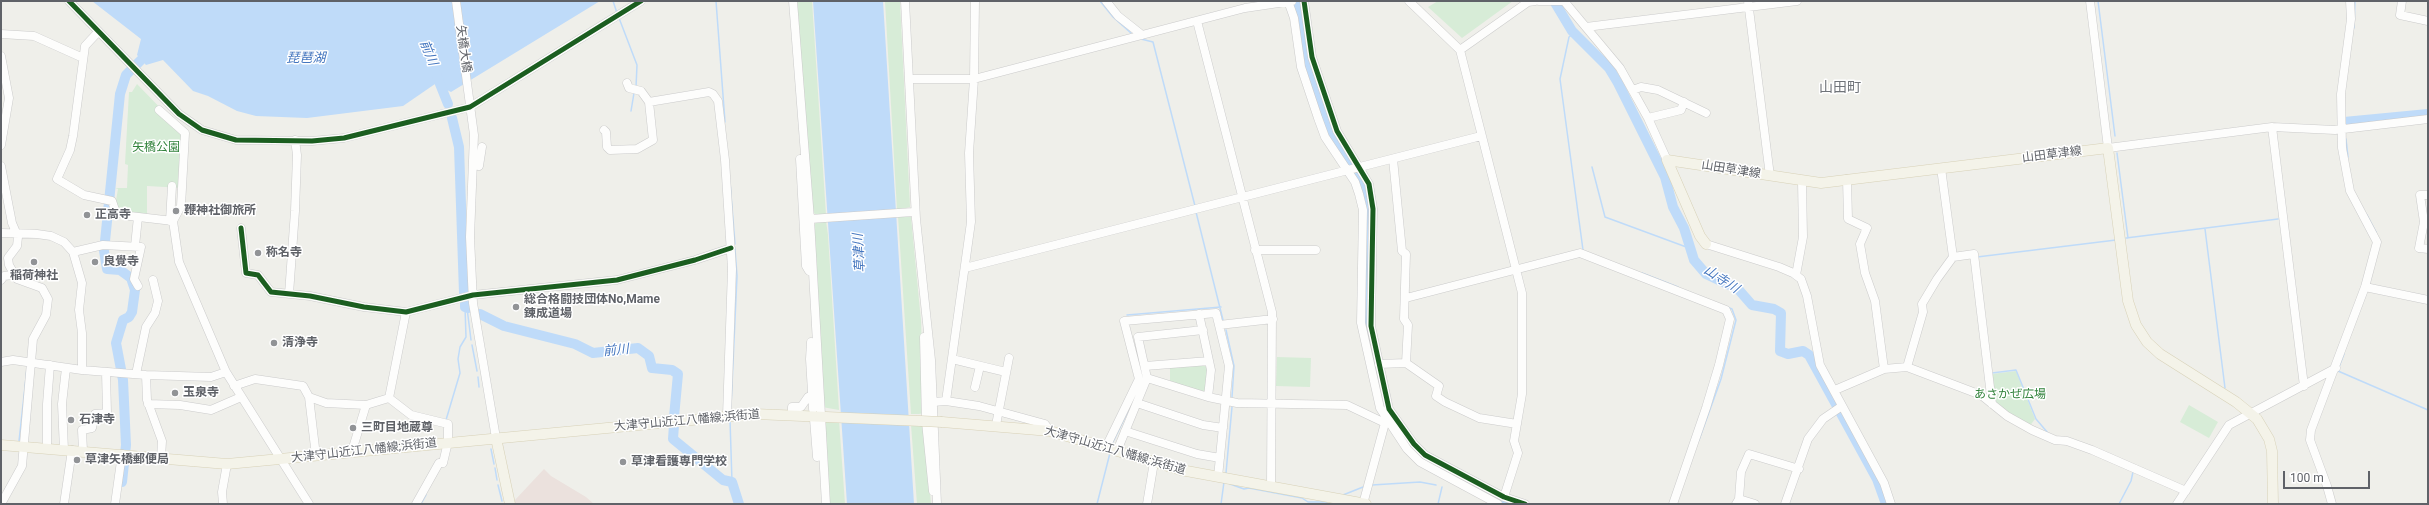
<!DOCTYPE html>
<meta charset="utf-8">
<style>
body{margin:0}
#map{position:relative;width:2429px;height:505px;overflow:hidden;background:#efefea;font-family:Roboto,sans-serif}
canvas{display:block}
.frame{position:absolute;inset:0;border:2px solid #5f6268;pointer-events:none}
.scale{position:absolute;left:2283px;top:471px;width:87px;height:18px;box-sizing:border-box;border:2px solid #5f6268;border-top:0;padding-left:5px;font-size:12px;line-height:14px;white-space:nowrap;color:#5f6268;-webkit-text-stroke:3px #fff;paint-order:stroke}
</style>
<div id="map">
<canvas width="2429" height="505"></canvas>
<div class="frame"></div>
<div class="scale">100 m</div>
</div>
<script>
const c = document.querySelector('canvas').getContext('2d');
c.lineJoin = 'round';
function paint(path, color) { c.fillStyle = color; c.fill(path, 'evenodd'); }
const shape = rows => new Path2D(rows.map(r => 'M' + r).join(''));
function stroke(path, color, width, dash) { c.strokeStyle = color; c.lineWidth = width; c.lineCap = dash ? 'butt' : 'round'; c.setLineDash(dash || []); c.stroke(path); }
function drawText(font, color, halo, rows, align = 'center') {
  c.font = font + ' Roboto,"Noto Sans JP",sans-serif'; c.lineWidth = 3; c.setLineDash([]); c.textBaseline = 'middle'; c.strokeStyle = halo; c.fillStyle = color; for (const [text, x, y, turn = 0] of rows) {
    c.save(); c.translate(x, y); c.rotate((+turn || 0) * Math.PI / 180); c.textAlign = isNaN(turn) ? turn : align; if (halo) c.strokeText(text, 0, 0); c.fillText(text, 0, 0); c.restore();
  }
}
paint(shape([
 [544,469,551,476,586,497,594,504,515,504,515,500]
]), '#ebe1dd');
paint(shape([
 [797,1,812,1,826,215,817,215,812,212],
 [885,1,900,1,910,207,897,210],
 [1438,1,1513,1,1462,38,1428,7],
 [137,84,172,120,187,132,183,188,147,186,147,216,120,212,115,206,118,189,115,188,127,188,128,165,125,164,129,92,132,92],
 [898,216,911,217,921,321,924,413,919,414,911,414],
 [817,221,826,221,828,235,839,410,822,407,813,227],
 [1277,357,1311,358,1310,387,1276,386],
 [1203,365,1208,368,1206,390,1203,392,1170,382,1170,367],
 [2016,371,2035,419,2029,427,1995,403,1992,374],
 [2189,405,2218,422,2209,438,2180,422],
 [826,420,839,420,845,504,829,504,823,424],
 [911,425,924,426,931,504,917,504]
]), '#d7ecd7');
paint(shape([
 [92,1,600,1,451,92,435,84,403,106,307,118,256,116,237,111,208,96,193,91,163,60,146,65,137,55,141,39],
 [813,1,883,1,914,504,847,504]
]), '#bfdbf9');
stroke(shape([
 [613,1,617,13],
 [716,1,725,122],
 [1100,1,1113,17,1132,34],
 [2098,1,2115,136],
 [619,18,637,65,636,87],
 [2354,28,2355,1],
 [1574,33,1569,37,1560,79,1583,250],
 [1141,39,1153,42,1195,206],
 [631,111,634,93],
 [2346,139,2348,157],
 [2117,153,2128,238],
 [1592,167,1605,217,1689,248],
 [730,182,735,244],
 [1196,212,1223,320],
 [2367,215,2376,232],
 [2205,229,2225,388],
 [2126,238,2278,219],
 [1977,257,2116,240],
 [1642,273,1678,287],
 [467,308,471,340],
 [1127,315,1221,307],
 [1226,330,1234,366,1232,397],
 [472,345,477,371],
 [2339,367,2344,354],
 [2338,371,2428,410],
 [1992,373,2016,370,2036,419,2048,433],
 [478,377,479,387],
 [731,407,737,276,735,249],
 [446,420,460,373,458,359,460,347,466,337,465,307],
 [730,420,732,482],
 [1699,440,1721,379,1736,320,1732,309,1727,307],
 [19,441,27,368],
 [1113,442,1129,409],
 [491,449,494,464],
 [495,468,497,480],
 [1226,473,1232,407],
 [1230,484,1244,489,1249,488,1302,498,1308,502,1327,502],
 [498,485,502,501],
 [1372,485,1420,482,1436,485],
 [1343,495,1363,487],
 [421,504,426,495],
 [1097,504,1110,453],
 [1221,504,1224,482],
 [1438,504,1442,487],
 [2119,504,2131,481,2133,472]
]), '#bfdbf9', 1.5);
stroke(shape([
 [1296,1,1300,16,1305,58,1320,105,1333,140,1363,187,1366,197,1366,327,1384,409],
 [1554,1,1572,31,1609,68,1618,83,1665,177,1673,207,1684,228,1694,260,1706,274,1738,289,1752,305,1774,309,1781,313,1780,351,1788,354,1803,351,1809,355,1877,479,1886,504],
 [436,74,448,104],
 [452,118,459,147,464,293],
 [2344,122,2428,114],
 [465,300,465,307,468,308],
 [480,314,504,326,575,344,593,353,638,348,649,356,652,368,672,370,678,374,674,417],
 [674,425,673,439,723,480,732,482,739,504],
 [1396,425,1415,452,1421,458,1512,504],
 [122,482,126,445,123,380,116,343,123,320,129,317,132,312,135,290,131,278,120,270,107,269,104,251,120,94,126,75,141,60]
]), '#bfdbf9', 10);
const minor = shape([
 [69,1,179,114,202,130,236,140,312,141,344,138,470,107,641,1],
 [456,1,474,135,470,237,473,303,496,438],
 [793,1,810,219,826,504],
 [905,1,916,219,931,360,937,504],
 [1106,1,1118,16,1142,35],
 [1288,1,1294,18,1301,67,1318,118,1325,137,1355,182,1359,194,1363,210,1361,323,1380,408,1407,449,1420,462,1498,504],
 [1304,1,1312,57,1337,131,1369,184,1373,209,1371,326,1389,409,1414,444,1425,455,1504,497,1525,504],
 [1409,1,1460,50,1522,293,1522,394,1514,441,1518,453,1504,497],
 [1539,1,1564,1],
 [1564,1,1620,68,1648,118,1667,160],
 [1748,1,1770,176],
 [2090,1,2108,148,2272,127,2335,130,2428,119],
 [2402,1,2400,15,2428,21],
 [1197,21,1272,312,1271,486],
 [1586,27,1797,1],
 [98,32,85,46,73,136,70,150,57,179,84,195,112,201,116,213,127,213,130,216,173,221],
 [1,34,34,36,83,58],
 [1460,50,1528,2,1535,1],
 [1,56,9,98,1,145],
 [910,79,974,79,1245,8,1292,1],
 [1633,90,1641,87,1658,90,1706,113],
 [649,102,709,92,713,94,718,101,725,160,732,269,727,416],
 [159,110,185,133,181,206,173,221,179,262,226,372,309,504],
 [1648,118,1681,110,1684,102],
 [2272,127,2304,386],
 [604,130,606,132,607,147,610,150,637,149,653,140,649,102,641,91,629,88,627,83],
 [800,159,806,266,809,271],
 [1393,159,1402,251,1406,254,1404,319,1408,325,1406,363],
 [1,166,12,223,18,237,17,246,8,258,9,265,17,279,42,288,48,299,46,315,33,339,22,466,1,504],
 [479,166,482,147],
 [1941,168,1953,257],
 [1847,179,1848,219,1867,228,1860,244,1865,273,1875,301,1884,369],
 [2428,195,2420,195,2424,222,2419,248,2428,249],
 [810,219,913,212],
 [170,221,172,186],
 [241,228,246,273,258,275,271,292,310,296,364,307,406,312,473,295,617,280,695,260,731,248],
 [1,233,37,234,51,236,64,242,73,252,82,283,79,310,82,333,82,370],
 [1706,244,1779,267,1793,273,1801,279,1807,296,1820,365,1884,483,1891,504],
 [135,246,138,217],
 [1255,250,1316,250],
 [73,252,103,245,141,247,134,279,138,286],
 [965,268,1481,136],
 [1796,275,1803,237,1802,181],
 [1,280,4,276,13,275],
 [2365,287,2428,300],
 [289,294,295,211,297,155,295,140],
 [1406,298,1580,253,1726,310,1730,319,1719,365,1706,408,1673,504],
 [1199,314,1211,370,1208,397],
 [1219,325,1273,319],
 [924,337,926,422,933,491],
 [811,342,810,359,813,409],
 [952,359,1006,372],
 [1,362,13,360,82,370,146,375,211,377,226,372],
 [1379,364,1406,363,1439,386,1436,396,1445,402,1479,418,1517,424],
 [1145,366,1209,361],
 [1907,367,1923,312,1922,304,1937,279,1953,257,1974,254,1992,404],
 [136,374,146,327,155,313,158,301,153,280],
 [146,375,147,400,162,441,161,458],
 [1147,378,1208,397,1237,403,1347,405,1385,423],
 [234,386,255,379,303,386,309,397,326,403,366,405,389,398,406,312],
 [975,387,980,366],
 [1835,390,1884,369,1907,367,1981,395,2007,416,2032,430,2055,440,2067,441,2092,450,2186,491],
 [309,397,316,456],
 [389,398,411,415,448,424,448,442,443,463,439,463,416,504],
 [946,401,971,222,969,153,974,79,975,1],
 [933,402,946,401,979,406,1045,424,1050,431],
 [1137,403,1203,425,1223,428],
 [148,404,180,405,211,410,241,397],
 [792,414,792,407,801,407,808,397,812,395],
 [814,419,817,457],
 [996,425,1009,358],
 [1125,431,1197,454,1220,458],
 [1106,447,1139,379,1124,321,1216,313,1229,366,1218,477],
 [47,448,47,404,50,365],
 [64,450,62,404,66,368],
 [83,451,82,430,92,428,95,414,107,413,106,372],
 [352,451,366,405],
 [1117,451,1147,378,1138,337,1203,330],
 [1739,499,1741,472,1749,454,1799,469],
 [64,504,72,450],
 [115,504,122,454],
 [223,504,222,492,227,464],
 [1147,504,1154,462],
 [1363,504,1385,423,1388,421],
 [1736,504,1739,499,1755,504],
 [1785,504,1808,439,1823,419,1842,406],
 [2177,504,2229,425,2336,368],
 [2332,504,2327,486,2310,440,2311,430,2365,287,2377,242,2350,191,2342,148,2341,94,2351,19,2350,1]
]);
const major = shape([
 [1667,160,1821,183,2108,148,2128,301,2136,325,2147,342,2160,354,2236,402,2257,419,2269,439,2272,451,2273,504],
 [1667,160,1700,236,1706,244],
 [942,422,1050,431,1181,470,1366,504],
 [496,438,510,504],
 [1,445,227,464,755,414,921,421]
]);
stroke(minor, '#cbcbcb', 9);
stroke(major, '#d7d1b7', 11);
stroke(minor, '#fdfdfc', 8);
stroke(major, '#f4f3e9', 10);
const majorBridge = shape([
 [921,421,942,422]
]);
stroke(majorBridge, '#d7d1b7', 11, []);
stroke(majorBridge, '#f4f3e9', 10);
stroke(shape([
 [69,1,179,114,202,130,236,140,312,141,344,138,470,107,641,1],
 [1304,1,1312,57,1337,131,1369,184,1373,209,1371,326,1389,409,1414,444,1425,455,1504,497,1525,504],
 [241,228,246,273,258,275,271,292,310,296,364,307,406,312,473,295,617,280,695,260,731,248]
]), '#1b5e20', 5);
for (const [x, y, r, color] of [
 [176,211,4,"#919396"],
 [87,215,4,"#919396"],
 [258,253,4,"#919396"],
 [34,262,4,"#919396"],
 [95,262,4,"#919396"],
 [516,307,4,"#919396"],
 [274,343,4,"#919396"],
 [175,393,4,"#919396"],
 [71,420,4,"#919396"],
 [353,428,4,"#919396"],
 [77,460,4,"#919396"],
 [623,462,4,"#919396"]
]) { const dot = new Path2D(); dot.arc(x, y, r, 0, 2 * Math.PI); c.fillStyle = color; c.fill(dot); stroke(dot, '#fff', 1.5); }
drawText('12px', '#5f6268', '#fff', [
 ["矢橋大橋",463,49,82],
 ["山田草津線",2052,155,-7],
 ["山田草津線",1731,170,9],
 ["大津守山近江八幡線;浜街道",687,421,-5],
 ["大津守山近江八幡線;浜街道",364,451,-6],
 ["大津守山近江八幡線;浜街道",1115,451,16]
]);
drawText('12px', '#32833c', '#fff', [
 ["矢橋公園",156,148],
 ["あさかぜ広場",2010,395]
]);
drawText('bold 12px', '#5f6268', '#fff', [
 ["鞭神社御旅所",184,211],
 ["正高寺",95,215],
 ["称名寺",266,253],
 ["良覺寺",103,262],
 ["稲荷神社",34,276,"center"],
 ["総合格闘技団体No,Mame",524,300],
 ["錬成道場",524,314],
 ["清浄寺",282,343],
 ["玉泉寺",183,393],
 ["石津寺",79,420],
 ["三町目地蔵尊",361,428],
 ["草津矢橋郵便局",85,460],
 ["草津看護専門学校",631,462]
], 'left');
drawText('italic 13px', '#4476bf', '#fff', [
 ["前川",428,53,68],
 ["琵琶湖",306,59],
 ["草津川",860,253,-94],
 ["山寺川",1721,280,33],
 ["前川",616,351,-6]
]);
drawText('14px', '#70747a', '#fff', [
 ["山田町",1840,88]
]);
</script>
